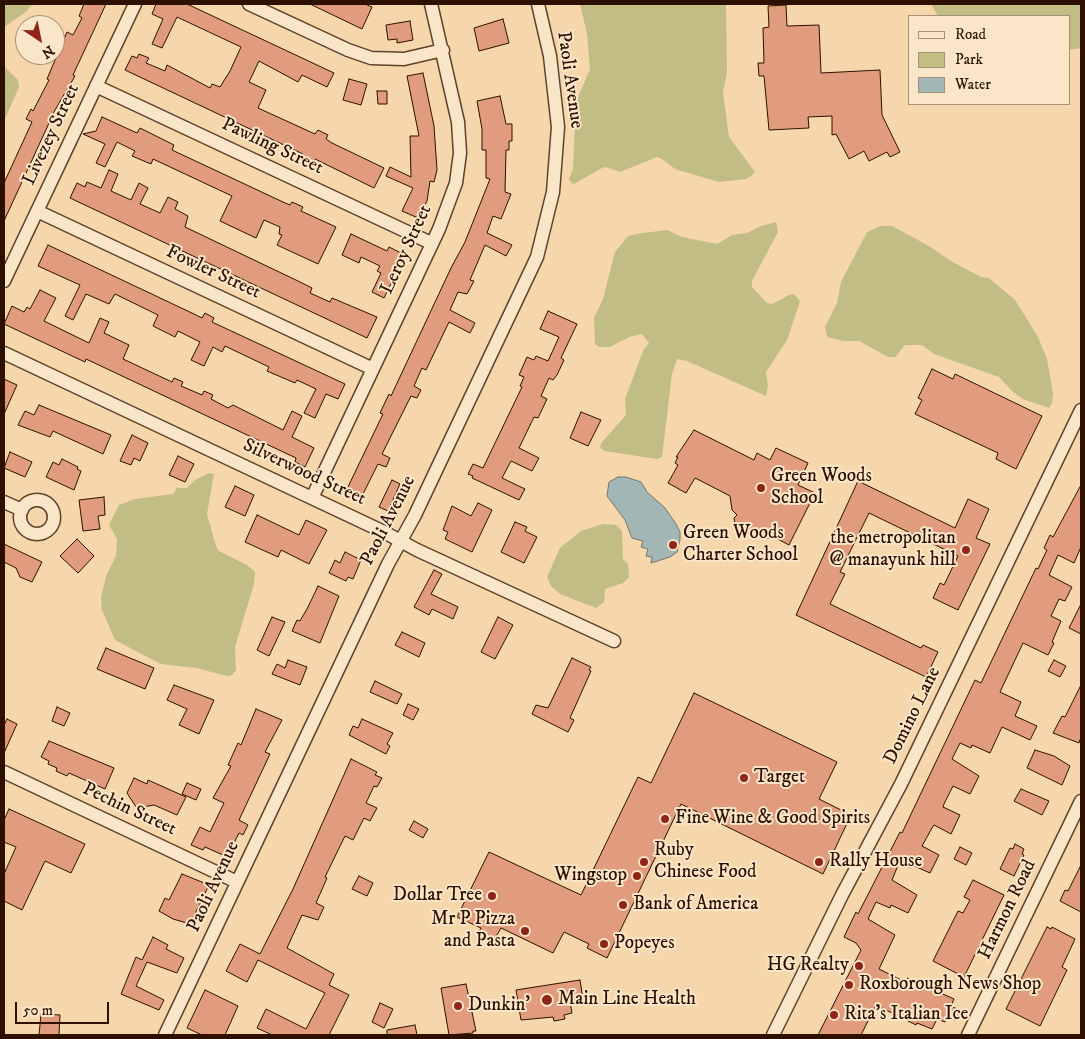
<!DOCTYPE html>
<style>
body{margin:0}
#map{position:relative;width:1085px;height:1039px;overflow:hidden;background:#f6d7ab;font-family:"IM FELL DW Pica",serif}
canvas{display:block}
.frame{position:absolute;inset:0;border:5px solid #2d1000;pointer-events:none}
.legend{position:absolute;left:908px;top:15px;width:162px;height:90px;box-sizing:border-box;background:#f9e5c8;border:1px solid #a79078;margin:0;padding:6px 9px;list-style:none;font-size:15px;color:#2d1000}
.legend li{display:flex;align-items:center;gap:10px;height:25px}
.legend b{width:25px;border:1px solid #a79078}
.north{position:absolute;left:15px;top:15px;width:50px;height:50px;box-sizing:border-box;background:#f9e5c8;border:1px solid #a79078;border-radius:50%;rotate:146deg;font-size:14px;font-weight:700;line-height:20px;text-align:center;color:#2d1000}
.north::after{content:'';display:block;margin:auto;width:18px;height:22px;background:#8f2418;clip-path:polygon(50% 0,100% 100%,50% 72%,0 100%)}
.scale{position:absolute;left:15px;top:1002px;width:94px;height:22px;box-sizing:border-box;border:2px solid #2d1000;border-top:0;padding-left:6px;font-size:15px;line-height:18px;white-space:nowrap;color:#2d1000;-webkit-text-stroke:4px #f9e5c8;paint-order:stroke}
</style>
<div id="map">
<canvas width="1085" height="1039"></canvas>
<div class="frame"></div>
<ul class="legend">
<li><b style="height:6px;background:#f9e5c8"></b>Road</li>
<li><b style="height:14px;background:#c2bd84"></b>Park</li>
<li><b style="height:14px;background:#a3b6b6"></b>Water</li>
</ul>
<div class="north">N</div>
<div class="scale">50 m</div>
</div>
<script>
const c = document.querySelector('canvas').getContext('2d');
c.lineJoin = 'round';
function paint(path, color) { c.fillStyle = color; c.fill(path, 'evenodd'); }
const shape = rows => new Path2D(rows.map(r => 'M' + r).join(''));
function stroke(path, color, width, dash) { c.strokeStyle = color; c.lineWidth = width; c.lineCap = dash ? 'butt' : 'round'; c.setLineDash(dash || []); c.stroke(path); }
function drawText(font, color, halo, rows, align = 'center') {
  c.font = font + ' "IM FELL DW Pica",serif'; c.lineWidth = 4; c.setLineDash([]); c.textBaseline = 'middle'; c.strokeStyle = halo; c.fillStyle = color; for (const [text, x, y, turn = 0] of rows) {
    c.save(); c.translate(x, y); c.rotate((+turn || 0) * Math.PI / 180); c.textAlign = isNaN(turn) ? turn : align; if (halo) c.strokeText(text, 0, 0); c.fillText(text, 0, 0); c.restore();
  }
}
paint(shape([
 [4,4,33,4,32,7,31,5,27,11,4,27],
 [580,4,726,4,727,72,723,92,729,137,755,172,751,176,746,179,719,182,675,169,662,159,657,157,620,172,605,167,600,169,574,184,572,183,569,179,573,169,576,102,590,69,587,34],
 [931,4,1081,4,1081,48,1069,50,1069,16,938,16],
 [4,66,18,80,19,87,4,121],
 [776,222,778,232,752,281,752,287,767,303,772,304,789,295,794,294,800,301,787,340,766,372,768,386,766,396,687,361,677,359,672,374,662,457,657,459,604,451,600,447,602,442,626,415,625,399,643,351,649,343,642,334,629,337,610,347,599,347,595,344,594,318,603,299,615,252,628,236,636,234,667,230,682,237,717,244,732,235,747,233,761,226],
 [881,226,892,226,929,246,951,261,981,277,989,278,1015,300,1038,337,1047,359,1053,393,1052,403,1049,408,1023,399,1013,392,999,377,934,354,922,345,905,345,895,357,888,357,859,341,843,341,827,337,825,327,837,303,841,282,867,232],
 [209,473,214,474,207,514,216,546,219,551,247,565,255,572,254,584,235,647,236,670,232,675,227,676,196,668,161,664,151,659,115,640,102,610,101,598,106,576,116,556,117,539,109,525,119,505,135,499,173,494,177,488,187,488,195,480],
 [603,524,616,525,622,531,623,559,628,564,629,577,623,583,605,589,604,602,596,608,560,594,551,586,547,577,560,548,581,531]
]), '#c2bd84');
const water = shape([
 [618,477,626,477,641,482,647,492,665,508,676,524,680,532,680,540,677,552,670,557,651,563,652,557,646,556,648,549,641,547,643,541,632,538,625,520,607,496,609,482,618,477]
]);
paint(water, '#a3b6b6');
stroke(water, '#74746d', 1);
const building = shape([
 [84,4,106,4,73,75,75,76,55,110,4,221,4,183,32,122,26,119,31,109,33,111,49,80,47,79,67,32,73,35,82,18,79,16,84,4],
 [156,4,187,4,334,73,327,87,302,75,298,82,259,61,249,82,266,90,258,108,315,134,318,130,328,135,326,139,332,143,384,168,374,188,315,159,313,162,305,158,303,154,125,70,132,56,137,58,139,54,149,58,146,63,165,71,167,65,210,88,212,84,220,87,230,71,241,47,177,17,162,48,152,44,163,19,152,14,156,4],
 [310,4,365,4,372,7,362,29,310,4],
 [786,5,787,26,819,25,821,73,880,70,882,115,900,152,890,157,887,152,869,161,864,151,849,159,836,134,832,135,832,116,808,117,809,128,769,130,764,76,759,76,758,63,764,63,763,28,769,27,768,6,786,5],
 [503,19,509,43,479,51,474,28,503,19],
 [410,21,413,40,397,43,397,39,388,40,386,25,410,21],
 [423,73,434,126,437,170,434,182,430,181,427,201,418,218,402,211,413,188,386,176,390,167,411,177,410,136,419,136,407,76,423,73],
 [349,79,367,84,361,105,343,100,349,79],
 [377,91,387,91,387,104,378,104,377,91],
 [500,96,506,124,512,124,512,141,509,141,509,150,506,150,505,192,511,194,501,219,493,216,487,233,512,245,506,256,485,245,470,280,474,281,467,294,458,292,450,310,475,323,470,333,449,322,426,370,422,368,414,386,421,390,417,398,411,396,382,454,390,458,386,467,378,464,361,498,346,491,383,414,380,413,389,394,391,396,451,268,465,242,490,179,486,178,486,150,482,150,482,129,477,101,500,96],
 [102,117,137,133,140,128,174,145,172,150,283,202,290,205,292,202,303,207,301,211,336,227,318,264,277,245,282,235,279,234,280,227,264,220,256,238,220,221,232,196,153,159,151,164,132,156,135,151,117,142,105,167,96,163,105,144,83,134,96,131,102,117],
 [109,170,118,174,111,191,131,200,139,183,148,188,140,204,160,213,168,197,178,202,175,209,188,216,185,227,298,281,312,288,310,293,330,302,332,298,377,317,367,338,70,198,77,183,85,187,87,182,101,188,109,170],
 [351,234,387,251,389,247,405,255,384,298,372,292,381,273,377,271,380,266,361,257,359,263,342,255,351,234],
 [48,245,194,314,202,318,205,313,214,318,212,322,345,384,338,399,326,394,315,418,304,413,316,389,297,380,295,383,267,371,269,367,225,346,222,352,213,347,204,366,191,360,200,342,178,331,175,337,153,326,158,315,115,294,109,304,86,294,73,320,65,316,80,285,38,266,48,245],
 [40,290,56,298,44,321,89,343,100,318,109,322,104,333,129,345,123,359,172,382,174,378,183,382,181,386,202,395,204,391,213,395,211,399,228,408,233,405,283,430,292,411,302,416,292,437,314,448,305,467,295,462,296,458,86,359,85,362,4,324,12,306,24,312,27,307,30,309,40,290],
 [548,311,577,324,561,358,564,360,557,375,553,380,549,378,541,396,547,399,538,418,534,417,519,448,539,458,532,471,511,461,502,478,525,489,519,500,472,478,473,476,468,474,473,464,483,468,522,387,520,386,524,377,519,375,527,357,534,360,536,356,548,361,559,337,540,329,548,311],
 [932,369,953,379,955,374,1042,416,1016,469,996,459,998,453,915,414,922,400,918,398,932,369],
 [4,379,17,385,4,414,4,379],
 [39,405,111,435,103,454,53,431,50,437,18,425,25,411,34,415,39,405],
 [581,412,601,420,588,446,570,438,581,412],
 [694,430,754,460,757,453,770,460,776,448,808,463,798,485,815,493,789,545,774,537,773,539,736,532,734,518,737,515,732,510,730,496,705,483,695,478,686,493,668,483,678,465,675,463,678,457,676,457,694,430],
 [132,435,148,443,140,461,134,458,131,465,120,461,132,435],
 [10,452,32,462,25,477,4,468,10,452],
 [178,456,194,464,185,482,169,475,178,456],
 [62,459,78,467,77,469,81,471,74,490,46,477,53,462,59,465,62,459],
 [392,480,400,484,388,511,379,507,392,480],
 [858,481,955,528,968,499,989,509,976,538,990,544,958,610,933,598,940,583,944,585,958,556,869,513,840,572,845,574,830,604,921,648,923,645,938,652,926,677,796,615,858,481],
 [1081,485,1081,547,1074,563,1058,555,1049,575,1072,587,1065,601,1059,599,1051,616,1061,621,1052,642,1054,643,1048,655,1023,643,1000,692,1021,702,1015,716,1037,726,1030,740,1002,727,990,753,972,745,971,748,960,743,952,759,979,776,970,794,953,786,944,804,943,807,960,815,951,834,934,825,932,828,922,846,939,855,930,873,912,865,911,868,899,863,892,880,917,895,908,913,891,905,890,908,876,902,868,919,895,935,879,969,905,982,907,978,954,999,951,1006,959,1010,955,1020,947,1017,945,1022,937,1019,932,1029,917,1023,916,1025,876,1005,861,1035,818,1035,861,950,856,943,844,937,856,912,858,914,900,832,902,833,975,680,981,683,1036,568,1038,569,1047,550,1044,548,1050,535,1053,537,1081,485],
 [235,486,254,495,245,516,225,507,235,486],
 [104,497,105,515,98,516,100,529,83,531,79,500,104,497],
 [478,503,492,510,472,552,445,539,448,532,443,530,452,506,471,516,478,503],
 [257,515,299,535,306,520,327,530,309,564,281,550,278,557,245,542,257,515],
 [515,522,527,527,525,531,537,537,524,563,501,552,515,522],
 [77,539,94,556,78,573,60,556,77,539],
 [4,544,42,562,32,582,20,577,16,568,4,562,4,544],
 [345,552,361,560,353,579,348,577,346,581,329,573,335,560,340,563,345,552],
 [434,570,442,574,431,594,458,607,453,619,432,609,429,615,414,607,434,570],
 [318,586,339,596,320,643,292,631,297,620,300,621,308,607,318,586],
 [1081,604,1081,634,1069,628,1081,604],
 [272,617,285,622,269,656,257,650,272,617],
 [498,617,513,625,495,659,481,652,498,617],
 [402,632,425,643,419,657,395,645,402,632],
 [106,648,154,668,145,689,97,669,106,648],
 [572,658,591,667,589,670,591,671,570,718,574,720,568,732,532,714,536,705,548,708,572,658],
 [288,660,307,667,300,685,272,674,277,664,285,668,288,660],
 [1054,660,1066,666,1060,677,1048,671,1054,660],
 [375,681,402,694,397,704,370,692,375,681],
 [174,685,214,700,199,734,179,725,187,709,167,700,174,685],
 [1081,685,1081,737,1079,743,1053,733,1062,716,1065,717,1081,685],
 [694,693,837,762,819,799,851,815,823,874,681,804,607,958,587,948,589,944,564,932,553,953,501,928,494,940,478,933,481,928,457,917,489,852,581,895,638,777,651,783,694,693],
 [408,704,419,709,413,720,403,715,408,704],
 [57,707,70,713,64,726,52,721,57,707],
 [256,709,282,720,265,752,270,754,239,820,248,825,243,835,239,833,228,855,224,853,223,855,205,847,203,850,191,845,200,827,210,832,224,803,213,798,231,766,228,765,238,743,241,745,256,709],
 [7,719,17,724,4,753,4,725,7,719],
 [362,719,393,733,387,744,390,746,386,754,349,735,353,726,358,728,362,719],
 [49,741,114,768,105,789,69,773,67,776,56,771,57,768,48,764,49,761,41,757,49,741],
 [1035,750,1054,756,1070,766,1062,785,1027,768,1035,750],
 [351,759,377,772,375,775,382,778,377,787,374,786,366,803,377,808,370,821,364,818,353,840,345,836,325,877,327,878,316,903,324,907,318,920,302,915,287,948,334,974,329,985,349,995,329,1035,272,1035,257,1028,266,1009,306,1029,325,993,258,960,247,982,226,971,240,944,260,954,293,889,351,759],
 [134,778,147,784,148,780,186,797,177,815,154,805,143,807,140,813,127,793,134,778],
 [187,783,201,789,196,800,182,794,187,783],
 [1021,789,1049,801,1042,815,1014,801,1021,789],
 [9,809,85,844,71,873,45,861,22,910,4,901,4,874,16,847,4,842,4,820,9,809],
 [414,821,428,829,423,838,409,830,414,821],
 [1015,844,1024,849,1022,854,1024,855,1014,876,1000,869,1010,848,1013,849,1015,844],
 [960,847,972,853,966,865,954,859,960,847],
 [1081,865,1081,912,1060,901,1065,890,1068,891,1081,865],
 [182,874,209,885,190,924,173,919,159,911,165,898,169,900,182,874],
 [359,876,373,883,367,896,352,889,359,876],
 [973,880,1004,895,964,977,933,961,958,911,963,913,970,900,964,897,973,880],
 [1047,927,1051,929,1052,927,1075,939,1062,967,1067,970,1040,1026,1006,1009,1047,927],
 [153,937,168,945,166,949,184,958,177,973,147,962,136,986,164,1000,159,1010,121,994,136,957,142,960,153,937],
 [580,980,583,999,570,1001,572,1013,564,1015,565,1019,554,1021,553,1017,521,1020,516,990,580,980],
 [466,984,476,1031,473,1031,473,1033,449,1035,441,988,466,984],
 [205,990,238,1006,225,1035,202,1035,187,1028,205,990],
 [380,1003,393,1009,384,1028,372,1022,380,1003],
 [41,1014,60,1015,59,1035,39,1035,41,1014],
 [415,1025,417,1035,387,1035,387,1030,415,1025]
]);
paint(building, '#e09c7d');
stroke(building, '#2d1000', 1);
const minor = shape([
 [249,4,348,50,371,58,404,59,443,50],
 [96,86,431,243],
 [37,211,373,369],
 [4,281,135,4],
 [4,353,384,532,417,550,614,641],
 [312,498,439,229,456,183,460,153,458,122,431,4],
 '20 517a17 17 0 1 1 34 0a17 17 0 1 1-34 0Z',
 [4,502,22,510],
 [4,772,237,882],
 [165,1035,388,564,415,515,537,257,553,192,558,127,550,56,538,4],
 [773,1035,842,895,901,784,1081,410],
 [968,1035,1081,801]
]);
stroke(minor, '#5f422b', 15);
stroke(minor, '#f9e5c8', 12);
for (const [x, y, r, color] of [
 [761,488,5,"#8f2418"],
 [673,545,5,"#8f2418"],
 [966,550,5,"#8f2418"],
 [744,778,5,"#8f2418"],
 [665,819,5,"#8f2418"],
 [644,862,5,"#8f2418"],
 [819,862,5,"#8f2418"],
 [637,876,5,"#8f2418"],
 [492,896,5,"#8f2418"],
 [623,905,5,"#8f2418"],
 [525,931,5,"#8f2418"],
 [604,944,5,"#8f2418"],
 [859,966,5,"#8f2418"],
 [849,985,5,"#8f2418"],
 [547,1000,6,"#8f2418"],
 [458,1006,5,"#8f2418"],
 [834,1015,5,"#8f2418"]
]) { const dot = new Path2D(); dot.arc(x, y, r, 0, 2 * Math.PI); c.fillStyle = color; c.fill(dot); stroke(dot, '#f9e5c8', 2); }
drawText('19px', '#2d1000', '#f9e5c8', [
 ["Paoli Avenue",569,80,82],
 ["Livezey Street",52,135,-65],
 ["Pawling Street",272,147,25],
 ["Leroy Street",407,250,-65],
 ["Fowler Street",213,273,25],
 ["Silverwood Street",304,473,25],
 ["Paoli Avenue",389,521,-63],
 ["Domino Lane",913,716,-64],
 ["Pechin Street",129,810,25],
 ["Paoli Avenue",214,887,-65],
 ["Harmon Road",1008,910,-64]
]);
drawText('19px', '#2d1000', '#f9e5c8', [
 ["Green Woods",771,477],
 ["School",771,499],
 ["Green Woods",683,534],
 ["Charter School",683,556],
 ["the metropolitan",956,539,"right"],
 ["@ manayunk hill",956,561,"right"],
 ["Target",754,778],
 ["Fine Wine & Good Spirits",675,819],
 ["Ruby",654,851],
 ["Chinese Food",654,873],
 ["Rally House",829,862],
 ["Wingstop",627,876,"right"],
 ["Dollar Tree",482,896,"right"],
 ["Bank of America",633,905],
 ["Mr P Pizza",515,920,"right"],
 ["and Pasta",515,942,"right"],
 ["Popeyes",614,944],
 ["HG Realty",849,966,"right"],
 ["Roxborough News Shop",859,985],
 ["Main Line Health",558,1000],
 ["Dunkin'",468,1006],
 ["Rita's Italian Ice",844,1015]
], 'left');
</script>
